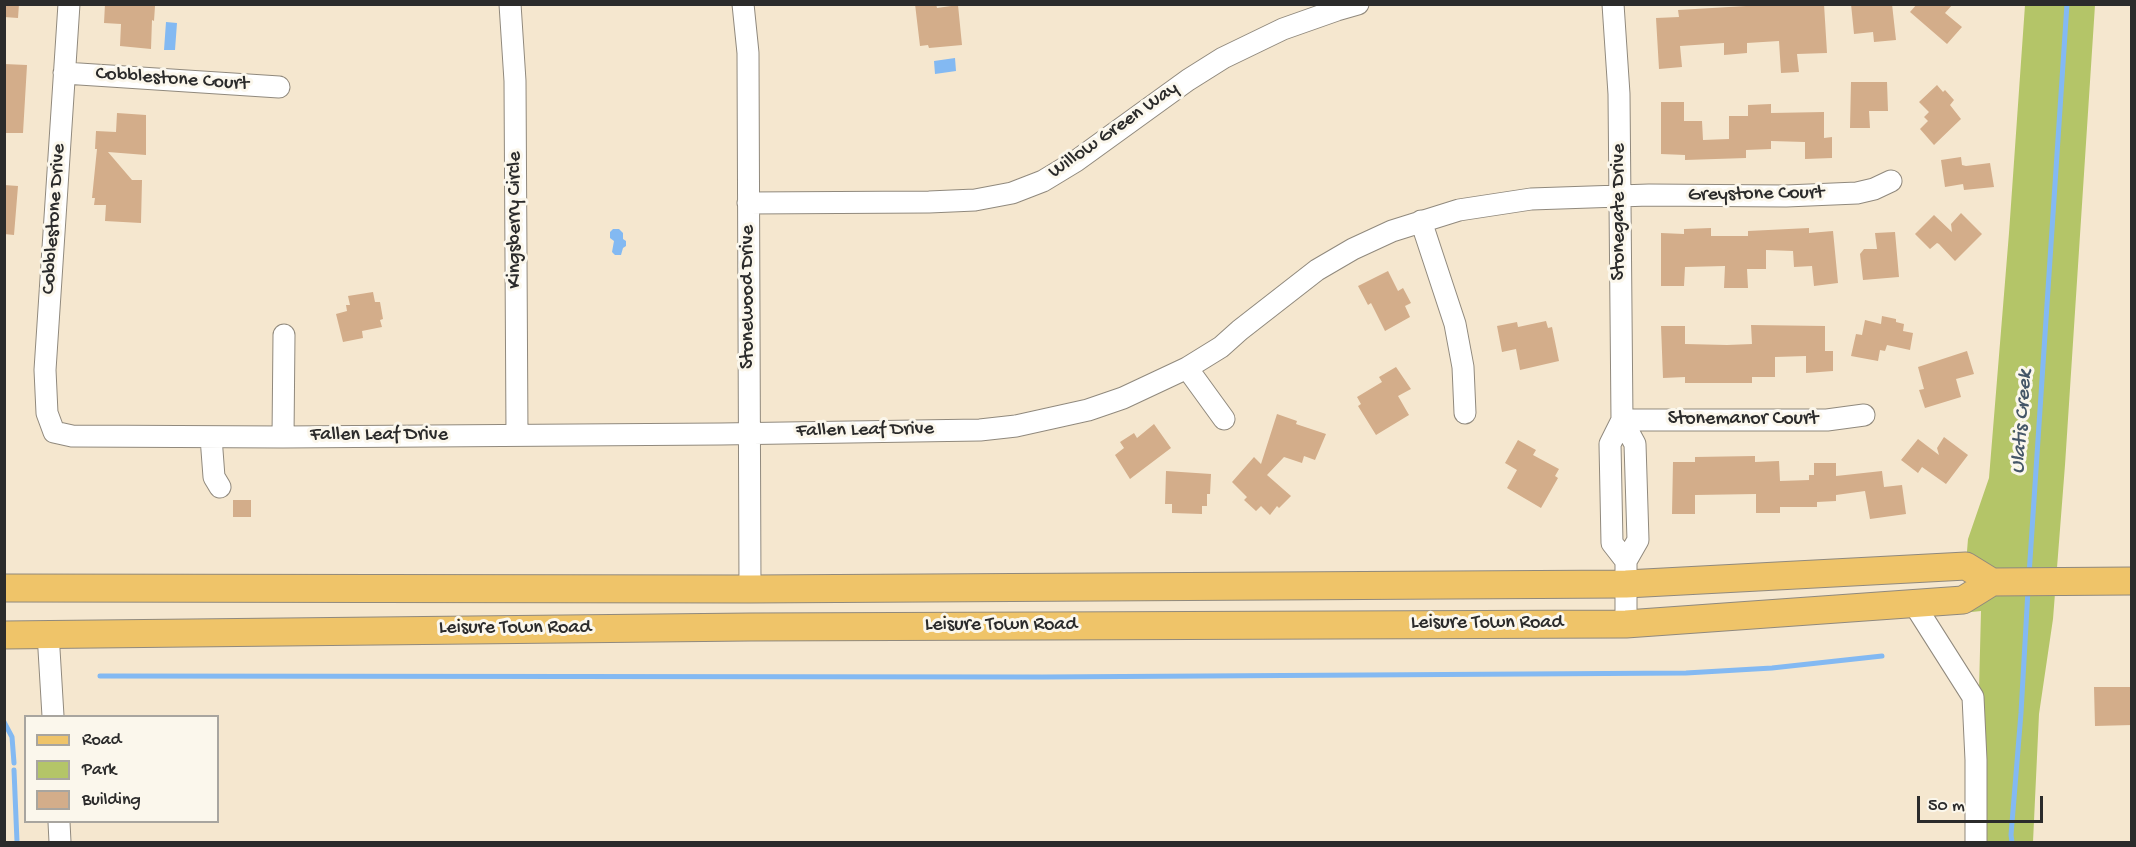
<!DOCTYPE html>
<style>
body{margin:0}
#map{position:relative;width:2136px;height:847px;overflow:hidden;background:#f5e7cf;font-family:"Gochi Hand",sans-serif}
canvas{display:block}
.frame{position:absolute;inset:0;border:6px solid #2b2b2b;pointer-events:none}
.legend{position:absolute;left:24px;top:715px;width:195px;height:108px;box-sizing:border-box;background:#fbf7ec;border:2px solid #a8a59f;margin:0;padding:8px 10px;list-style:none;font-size:18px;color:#2b2b2b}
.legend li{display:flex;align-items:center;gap:12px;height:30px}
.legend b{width:30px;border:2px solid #a8a59f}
.scale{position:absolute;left:1917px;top:796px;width:126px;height:27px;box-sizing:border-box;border:3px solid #2b2b2b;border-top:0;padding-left:8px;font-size:18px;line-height:21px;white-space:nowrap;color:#2b2b2b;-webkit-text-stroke:4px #fbf7ec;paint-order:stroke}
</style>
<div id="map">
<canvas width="2136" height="847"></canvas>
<div class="frame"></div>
<ul class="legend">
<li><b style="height:8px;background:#efc469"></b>Road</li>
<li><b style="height:16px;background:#b4c568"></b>Park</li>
<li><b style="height:16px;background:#d3ad8a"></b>Building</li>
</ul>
<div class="scale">50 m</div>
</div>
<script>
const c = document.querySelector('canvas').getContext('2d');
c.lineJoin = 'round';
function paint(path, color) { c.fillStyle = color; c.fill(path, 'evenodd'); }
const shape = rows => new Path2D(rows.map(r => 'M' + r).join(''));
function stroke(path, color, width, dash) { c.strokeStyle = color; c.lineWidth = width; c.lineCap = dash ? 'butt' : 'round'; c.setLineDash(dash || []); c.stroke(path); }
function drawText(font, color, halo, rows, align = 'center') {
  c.font = font + ' "Gochi Hand",sans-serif'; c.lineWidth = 6; c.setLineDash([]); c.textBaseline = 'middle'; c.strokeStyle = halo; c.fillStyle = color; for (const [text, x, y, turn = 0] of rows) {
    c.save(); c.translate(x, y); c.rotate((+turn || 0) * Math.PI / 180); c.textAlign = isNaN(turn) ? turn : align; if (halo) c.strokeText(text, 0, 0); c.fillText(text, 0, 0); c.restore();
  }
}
paint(shape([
 [2025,5,2095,5,2065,465,2053,619,2039,714,2033,842,1979,842,1977,770,1981,611,1962,613,1968,539,1989,478,2009,233]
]), '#b4c568');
paint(shape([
 [166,22,177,23,175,50,164,50],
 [955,58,956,71,935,74,934,61],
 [613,229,619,229,623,233,623,239,626,241,626,246,623,248,621,255,615,255,612,252,614,241,610,238,610,232]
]), '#83b9f2');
stroke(shape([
 [2029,575,2067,4],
 [100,676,1042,677,1686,673,1772,668,1882,656],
 [4,722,12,737,14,763],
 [14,770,17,842],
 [2012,842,2011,835,2021,713,2028,590]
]), '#83b9f2', 5);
paint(shape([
 [4,4,19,4,18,18,4,17],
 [105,4,155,6,154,21,152,20,151,49,120,46,121,24,104,23],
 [915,4,936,4,937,8,958,5,962,45,929,48,928,45,920,46],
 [1746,4,1824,4,1827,53,1797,54,1799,72,1781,73,1779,41,1747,43,1747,53,1724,55,1724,43,1680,46,1682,67,1659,69,1656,18,1679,17,1678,10,1746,6],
 [1851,4,1892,4,1896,40,1874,42,1873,32,1854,34],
 [1917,4,1953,4,1945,13,1962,27,1947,44,1910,12],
 [4,64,27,65,23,133,4,133],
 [1851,82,1887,82,1888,111,1869,111,1870,128,1850,128],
 [1937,85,1943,92,1945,90,1954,100,1950,105,1961,119,1934,145,1920,129,1928,121,1924,117,1929,112,1919,102],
 [1661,102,1684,102,1684,121,1702,121,1703,140,1729,139,1729,116,1748,116,1748,105,1771,104,1771,113,1824,112,1824,138,1832,137,1832,158,1805,159,1805,142,1771,141,1771,149,1746,150,1746,158,1685,160,1685,155,1661,154],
 [117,113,146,115,146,155,108,152,132,180,142,180,141,223,105,221,106,205,94,205,95,198,92,198,97,149,95,149,96,131,116,132],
 [1961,157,1962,165,1966,166,1990,163,1994,187,1964,190,1963,184,1945,187,1941,160],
 [4,185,18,186,14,235,4,234],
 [1961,213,1982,234,1955,261,1939,244,1937,243,1930,249,1915,234,1934,215,1952,232,1951,224],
 [1711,228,1711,236,1748,236,1748,231,1809,228,1809,233,1833,231,1838,283,1814,286,1812,266,1794,267,1793,251,1766,250,1766,269,1747,269,1748,288,1724,288,1725,266,1685,267,1684,286,1661,286,1661,233,1684,234,1684,229],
 [1895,232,1899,277,1863,280,1860,254,1864,249,1877,249,1875,233],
 [1388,271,1398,291,1403,288,1411,303,1405,306,1410,317,1385,331,1371,303,1368,305,1358,286],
 [373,292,375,302,380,302,383,319,380,320,382,327,362,331,363,338,343,342,336,314,347,311,346,305,350,305,348,296],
 [1882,316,1896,319,1896,322,1904,324,1903,331,1913,333,1910,350,1887,345,1885,351,1880,350,1878,361,1851,356,1856,334,1862,335,1865,320,1881,324],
 [1546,321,1548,328,1552,327,1559,361,1520,370,1516,349,1502,352,1497,326,1517,322,1518,327],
 [1751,325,1825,326,1825,351,1833,351,1833,371,1806,373,1806,356,1775,357,1775,377,1752,377,1752,383,1685,383,1685,377,1663,378,1661,326,1685,326,1685,344,1727,345,1752,344],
 [1967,351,1974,374,1956,379,1961,397,1925,408,1919,390,1924,389,1918,367],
 [1396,367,1411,389,1398,396,1409,415,1376,435,1358,406,1361,404,1357,397,1382,382,1379,377],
 [1277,414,1297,421,1296,424,1326,434,1315,460,1304,456,1302,463,1284,457,1267,475,1291,496,1279,508,1277,506,1270,515,1261,506,1256,511,1244,500,1247,497,1232,482,1254,457,1261,464],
 [1154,424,1171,448,1130,479,1115,455,1124,448,1120,442,1134,433,1137,438],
 [1944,437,1968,455,1946,484,1922,467,1918,473,1901,460,1918,439,1939,455,1937,448],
 [1518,440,1536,450,1533,455,1559,469,1555,476,1558,478,1541,508,1507,488,1517,470,1505,463],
 [1755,456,1755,462,1779,461,1780,481,1809,480,1809,475,1814,475,1814,463,1836,463,1836,476,1882,471,1884,487,1902,485,1906,514,1870,519,1865,491,1836,495,1836,501,1817,502,1817,507,1780,507,1780,513,1756,513,1756,494,1695,495,1695,514,1672,514,1673,462,1695,462,1695,457],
 [1166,471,1211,474,1210,494,1207,494,1207,506,1202,506,1202,514,1172,513,1172,504,1165,504],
 [233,500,251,500,251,517,233,517],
 [2094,687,2132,687,2132,725,2095,726]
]), '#d3ad8a');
const minor = shape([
 [69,4,45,370,47,413,54,432,72,436,283,437,721,434,980,430,1016,426,1088,410,1123,398,1187,368,1221,347,1240,330,1317,270,1353,249,1392,231,1459,210,1531,199,1649,195,1786,196,1857,193,1874,189,1891,181],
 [510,4,515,81,517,435],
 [743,4,748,53,750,589],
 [1613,4,1619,94,1622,420,1635,444,1638,540,1626,561,1626,624],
 [64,73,279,87],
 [748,203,929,202,975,200,1012,193,1043,181,1076,161,1188,80,1223,58,1283,29,1337,10,1358,4],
 [1421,221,1455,324,1463,367,1465,413],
 [1187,368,1224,419],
 [1622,420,1827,420,1864,415],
 [1622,420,1610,444,1612,543,1626,561],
 [211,437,214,477,220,487],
 [283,437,284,335],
 [1914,604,1973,697,1976,760,1976,842],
 [48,633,53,716],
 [59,822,60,842]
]);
const major = shape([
 [4,588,750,589,1626,584,1966,566,1992,582],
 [4,635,750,627,1626,624,1963,600,1992,582,2132,581]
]);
stroke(minor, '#90897d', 23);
stroke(major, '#90897d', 29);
stroke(minor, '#fff', 21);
stroke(major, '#efc469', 27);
drawText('20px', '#2b2b2b', '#fbf7ec', [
 ["Cobblestone Court",172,80,4],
 ["Willow Green Way",1114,131,-35],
 ["Greystone Court",1756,195,-1],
 ["Stonegate Drive",1620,212,-90],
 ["Cobblestone Drive",55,219,-86],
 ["Kingsberry Circle",516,220,-90],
 ["Stonewood Drive",749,297,-90],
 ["Stonemanor Court",1743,420],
 ["Fallen Leaf Drive",865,431,-1],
 ["Fallen Leaf Drive",379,436],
 ["Leisure Town Road",1487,624],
 ["Leisure Town Road",1001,626],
 ["Leisure Town Road",515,629]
]);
drawText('italic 21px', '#455667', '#fbf7ec', [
 ["Ulatis Creek",2023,422,-86]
]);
</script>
